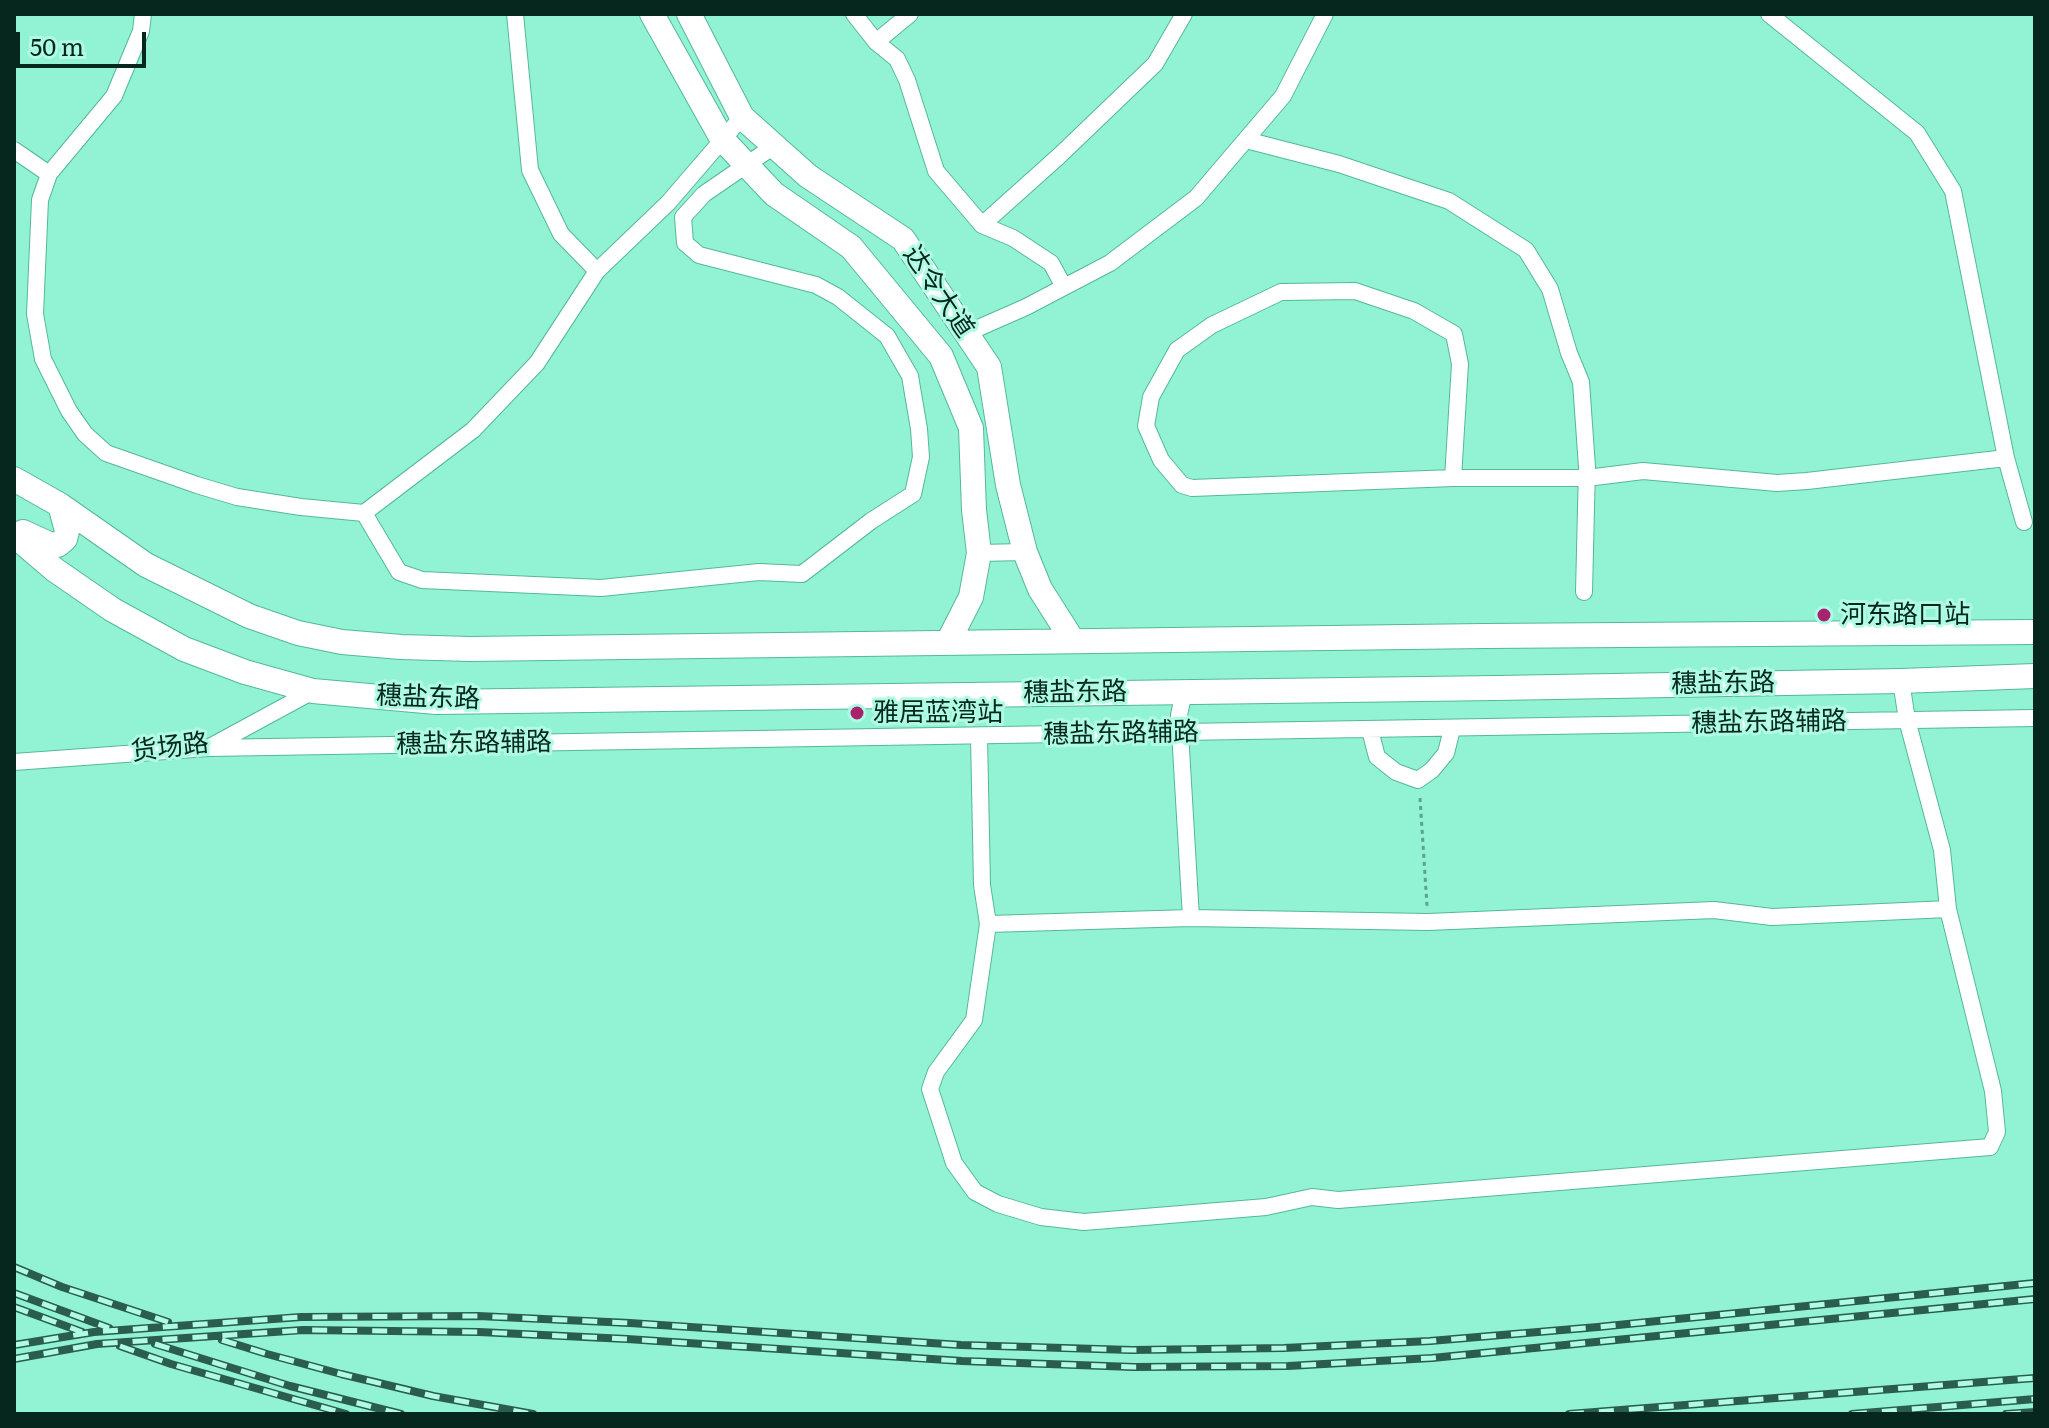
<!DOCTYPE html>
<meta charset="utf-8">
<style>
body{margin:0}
#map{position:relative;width:2049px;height:1428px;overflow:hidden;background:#91f3d4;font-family:Literata,serif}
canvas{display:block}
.frame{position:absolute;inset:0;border:16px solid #06271e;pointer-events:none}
.scale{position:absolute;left:16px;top:32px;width:130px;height:36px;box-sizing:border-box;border:4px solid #06271e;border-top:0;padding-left:10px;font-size:24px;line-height:28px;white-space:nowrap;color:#06271e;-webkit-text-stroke:6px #b0fce3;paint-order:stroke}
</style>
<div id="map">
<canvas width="2049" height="1428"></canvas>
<div class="frame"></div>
<div class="scale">50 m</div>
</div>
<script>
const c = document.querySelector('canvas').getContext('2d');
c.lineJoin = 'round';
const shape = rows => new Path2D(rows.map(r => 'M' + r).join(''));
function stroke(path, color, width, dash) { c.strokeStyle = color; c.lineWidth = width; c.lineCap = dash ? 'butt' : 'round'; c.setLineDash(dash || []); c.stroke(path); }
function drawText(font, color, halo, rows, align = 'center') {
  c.font = font + ' Literata,"Noto Sans SC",serif'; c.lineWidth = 6; c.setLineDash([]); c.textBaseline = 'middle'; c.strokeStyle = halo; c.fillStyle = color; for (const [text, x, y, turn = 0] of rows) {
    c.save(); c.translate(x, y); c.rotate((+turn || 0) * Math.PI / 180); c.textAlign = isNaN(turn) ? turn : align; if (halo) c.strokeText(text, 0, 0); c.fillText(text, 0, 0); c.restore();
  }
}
const street = shape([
 [143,14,141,31,114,96,49,174,40,200,35,314,43,359,69,411,85,434,106,453,197,485,237,497,301,507,364,513,473,430,537,363,597,271,668,203,742,117],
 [515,14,530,170,561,234,597,271],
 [854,14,876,42,897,59,907,80,936,171,982,225,1013,238,1051,263,1064,287],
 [1769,14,1917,133,1953,191,2006,458,2024,522],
 [876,42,910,14],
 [1246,140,1339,164,1449,201,1526,250,1550,289,1569,353,1581,382,1587,467,1584,592],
 [14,150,49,174],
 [982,225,1059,156,1155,64,1184,14],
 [967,333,1026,307,1110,263,1196,198,1283,96,1325,14],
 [1453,478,1460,364,1454,334,1414,311,1355,291,1281,292,1212,325,1177,350,1151,397,1146,426,1161,460,1182,485,1192,488,1453,478,1587,478,1643,471,1777,483,1807,481,2006,458],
 [364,513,399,572,422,580,601,588,759,572,802,574,871,521,913,494,921,457,919,429,910,376,887,336,838,297,816,285,699,255,685,243,683,217,704,194,774,146],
 [979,553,1025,552],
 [1184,692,1179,715,1191,918],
 [1370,730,1377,757,1396,772,1418,780,1432,770,1446,753,1452,729],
 [979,736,982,885,988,924,974,1020,936,1072,930,1089,954,1163,975,1192,998,1204,1041,1217,1084,1222,1266,1207,1312,1197,1338,1200,1990,1147,1997,1132,1993,1091,1948,909,1942,850,1907,720,1901,681],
 [208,748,2035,718],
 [14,762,208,748,313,691],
 [988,924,1191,918,1428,922,1714,910,1772,917,1948,909]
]);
const secondary = shape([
 [652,14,722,139,774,194,851,247,941,356,971,428,974,510,979,553,971,597,948,642],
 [689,14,742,117,808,176,903,239,989,367,1008,485,1025,552,1040,589,1073,641],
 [14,479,60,505,146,565,249,616,298,633,342,642,401,647,470,649,1485,636,2035,632],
 [23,532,49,544,58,545,65,539,67,531,60,505],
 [14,535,55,570,113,610,184,649,245,672,313,691,436,702,1497,688,1901,681,2035,676]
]);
stroke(street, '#54b89b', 18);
stroke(secondary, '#54b89b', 26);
stroke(shape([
 [1420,798,1427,906]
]), '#5ba38d', 3, [4, 4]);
stroke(street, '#fff', 16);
stroke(secondary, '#fff', 24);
const rail = shape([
 [14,1267,62,1287,168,1322],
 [14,1293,109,1328],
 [14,1307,82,1332],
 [222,1340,267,1354,341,1374,433,1396,533,1414],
 [155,1344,290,1386,401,1414],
 [14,1345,94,1332,301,1317,478,1316,630,1323,961,1345,1132,1350,1284,1348,1430,1341,1598,1327,2035,1283],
 [120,1346,171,1364,346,1414],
 [14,1359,97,1344,303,1330,479,1332,627,1339,962,1361,1134,1367,1288,1366,1432,1358,2035,1299],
 [1569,1414,2035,1378],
 [1852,1414,2035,1399],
 [2006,1414,2035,1412]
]);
stroke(rail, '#2b5d4e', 8);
stroke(rail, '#b0fce3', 5, [15]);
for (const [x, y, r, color] of [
 [1824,615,8,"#a7236e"],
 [857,713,8,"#a7236e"]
]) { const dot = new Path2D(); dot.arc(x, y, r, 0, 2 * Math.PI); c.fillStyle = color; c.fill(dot); stroke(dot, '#b0fce3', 3); }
drawText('26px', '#06271e', '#b0fce3', [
 ["达令大道",938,292,56],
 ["穗盐东路",1723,684,-1],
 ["穗盐东路",1075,693,-1],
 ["穗盐东路",428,698,2],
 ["穗盐东路辅路",1769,723,-1],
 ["穗盐东路辅路",1121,734,-1],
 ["穗盐东路辅路",474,744,-1],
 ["货场路",170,748,-7]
]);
drawText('26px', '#06271e', '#b0fce3', [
 ["河东路口站",1840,615],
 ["雅居蓝湾站",873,713]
], 'left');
</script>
